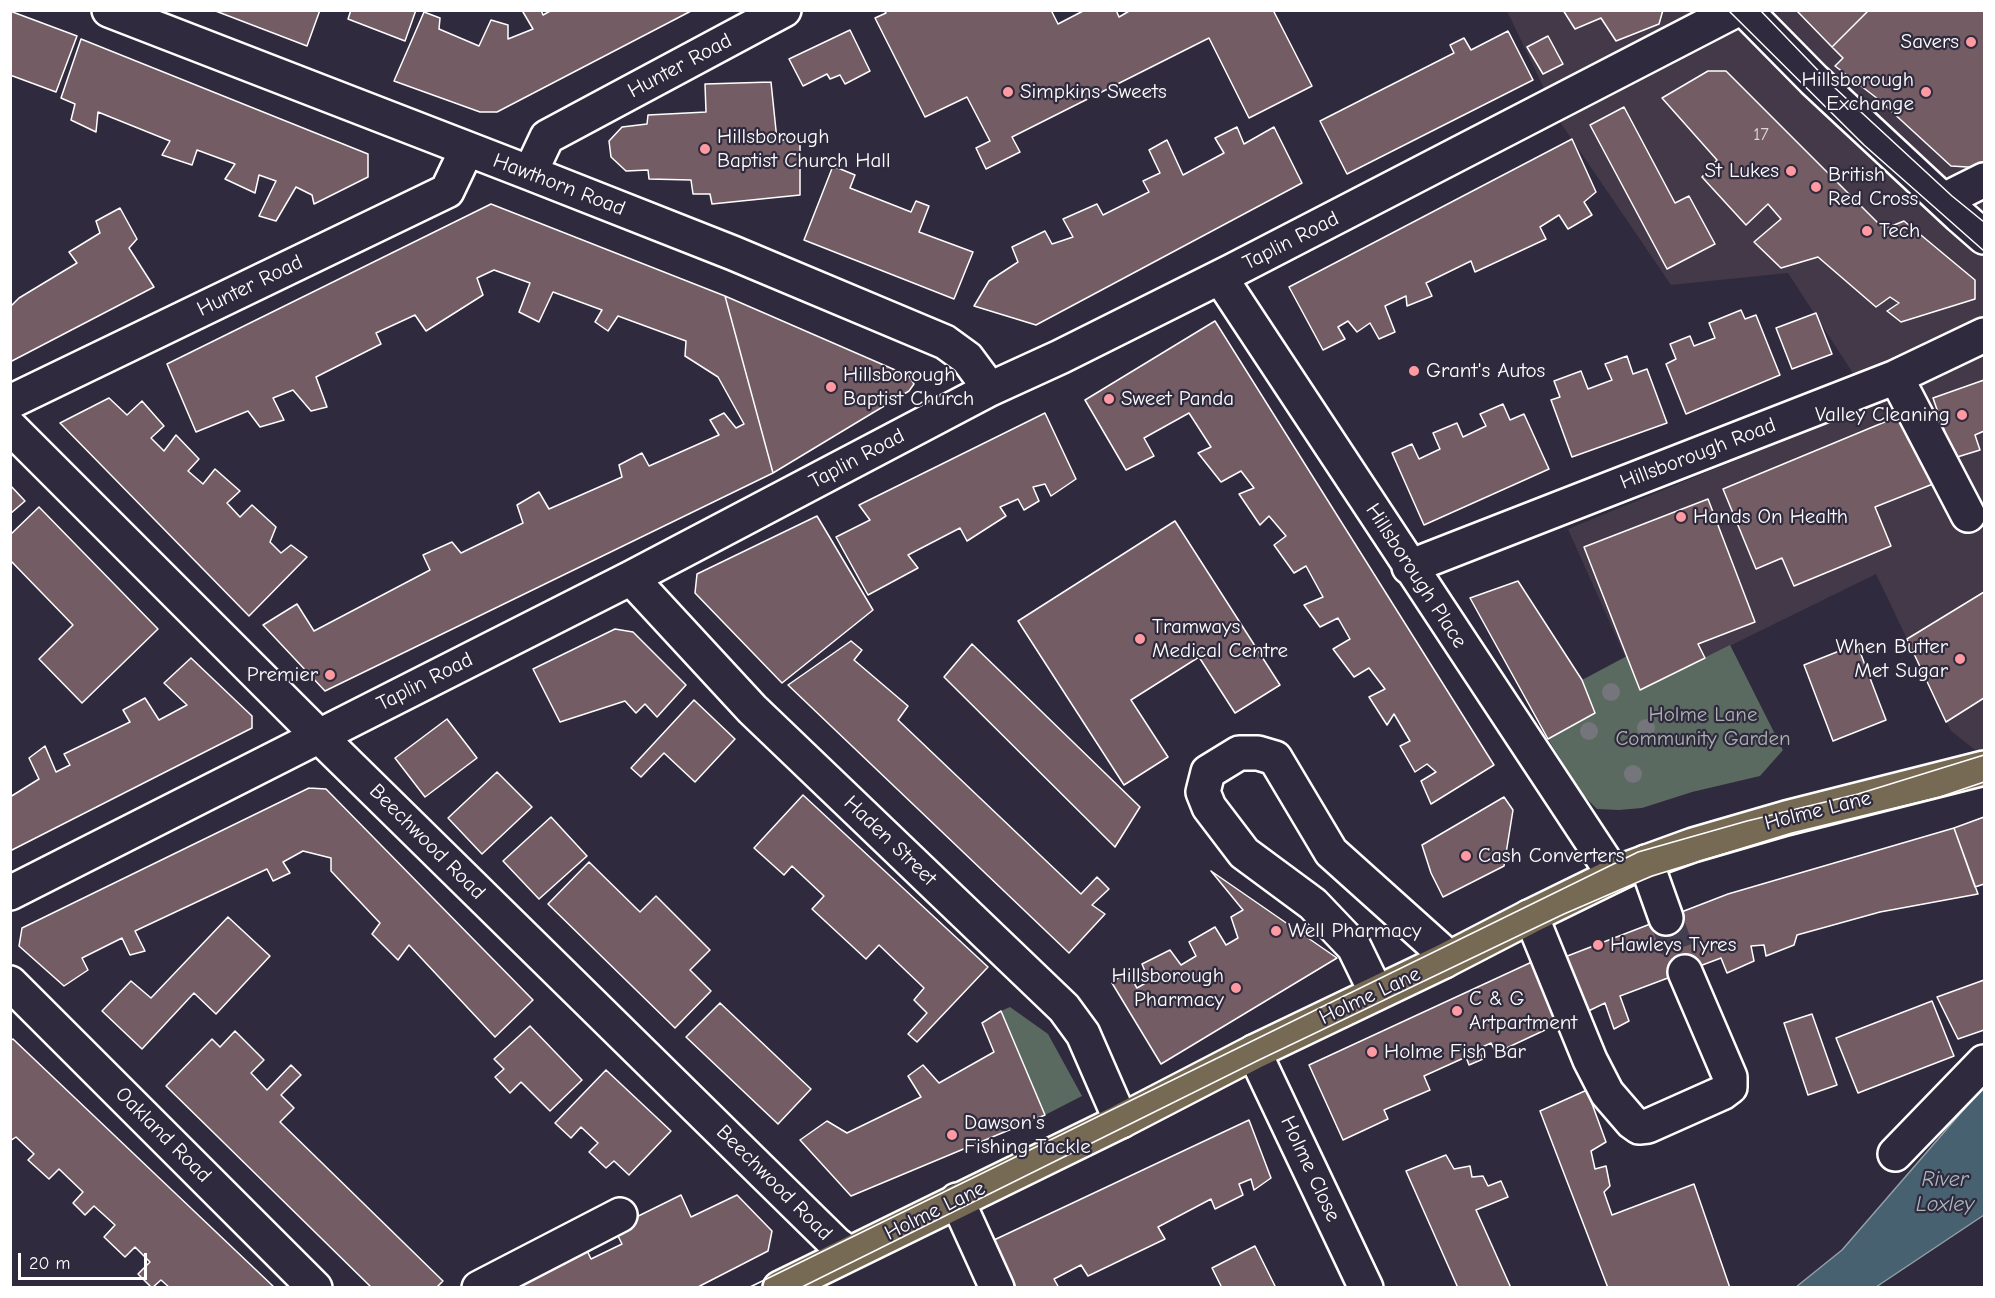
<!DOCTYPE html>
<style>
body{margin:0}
#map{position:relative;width:1995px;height:1298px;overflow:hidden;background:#2f2a3d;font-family:"Comic Neue",sans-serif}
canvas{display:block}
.frame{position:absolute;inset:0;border:12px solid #fff;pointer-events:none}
.scale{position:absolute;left:18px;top:1253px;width:129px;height:27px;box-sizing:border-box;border:3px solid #fff;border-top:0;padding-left:8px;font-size:18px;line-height:21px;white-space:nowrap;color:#fff;-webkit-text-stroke:4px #2f2a3d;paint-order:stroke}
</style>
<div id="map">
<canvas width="1995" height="1298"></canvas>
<div class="frame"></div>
<div class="scale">20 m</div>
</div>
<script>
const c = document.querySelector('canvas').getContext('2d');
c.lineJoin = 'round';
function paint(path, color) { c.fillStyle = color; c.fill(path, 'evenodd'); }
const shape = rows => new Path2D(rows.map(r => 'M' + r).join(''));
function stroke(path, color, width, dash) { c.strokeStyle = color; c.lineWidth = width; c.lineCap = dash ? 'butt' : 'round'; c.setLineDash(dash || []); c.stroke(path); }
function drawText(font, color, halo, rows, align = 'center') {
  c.font = font + ' "Comic Neue",sans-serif'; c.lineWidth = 4.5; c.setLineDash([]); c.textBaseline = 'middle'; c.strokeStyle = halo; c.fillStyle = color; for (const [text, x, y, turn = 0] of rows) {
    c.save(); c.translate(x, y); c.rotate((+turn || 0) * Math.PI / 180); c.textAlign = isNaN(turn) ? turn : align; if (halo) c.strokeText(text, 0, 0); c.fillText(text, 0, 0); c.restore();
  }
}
paint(shape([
 [1507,11,1984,11,1984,757,1951,731,1876,574,1640,690,1568,529,1873,404,1788,273,1671,285,1560,122]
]), '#433948');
paint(shape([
 [1730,645,1783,750,1760,776,1692,792,1642,808,1619,810,1597,809,1583,795,1548,739,1595,713,1582,680,1627,656,1640,690],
 [1010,1007,1048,1034,1082,1096,1045,1115,1001,1011]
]), '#5b6a60');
const water = shape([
 [1984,1086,1984,1215,1876,1287,1796,1287,1842,1250,1984,1086]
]);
paint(water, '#486170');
stroke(water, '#91a0a9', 1.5);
const building = shape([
 [213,10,320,10,307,46,213,10],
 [351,10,416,10,405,41,348,19,351,10],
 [525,10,541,10,543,15,552,10,693,10,497,112,480,112,394,81,424,12,440,18,439,29,479,46,491,20,508,25,508,39,533,29,523,12,525,10],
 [884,10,1051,10,1058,24,1085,10,1116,10,1119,17,1131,10,1273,10,1312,86,1249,118,1209,38,1012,137,1020,152,986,169,976,148,990,141,967,97,925,117,875,18,886,13,884,10],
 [1563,10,1663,10,1659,24,1616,41,1601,18,1575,29,1563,10],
 [1796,10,1869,10,1832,47,1796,10],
 [1869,10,1984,10,1984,168,1951,166,1878,99,1835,66,1843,58,1832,47,1869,10],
 [10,11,77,36,56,92,10,75,10,11],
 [850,30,870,71,845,84,840,75,830,79,827,74,803,86,789,59,850,30],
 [1508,31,1533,80,1347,174,1320,121,1454,53,1450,45,1464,38,1471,50,1508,31],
 [1548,36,1563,64,1543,74,1527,47,1548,36],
 [81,39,368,154,368,177,314,204,312,195,296,187,276,221,259,216,276,181,259,175,255,193,225,179,235,164,197,150,192,165,162,155,170,141,98,112,96,132,71,120,75,104,61,98,81,39],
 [1708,71,1726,71,1884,229,1904,221,1975,280,1975,299,1901,322,1887,311,1899,303,1890,297,1876,307,1818,257,1781,268,1754,242,1781,219,1768,204,1746,225,1702,177,1717,160,1662,98,1708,71],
 [771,82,777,140,800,140,800,195,712,204,710,194,693,194,691,180,649,179,648,170,626,171,611,157,609,141,622,127,647,124,648,115,706,112,705,84,771,82],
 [1624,107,1675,203,1689,196,1715,244,1667,269,1590,125,1624,107],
 [1237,127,1244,144,1274,127,1302,183,1036,325,974,306,989,281,1018,262,1012,247,1045,231,1052,244,1073,237,1063,219,1097,204,1103,215,1149,192,1143,181,1160,173,1149,150,1167,140,1183,175,1224,153,1215,138,1237,127],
 [1572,139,1596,192,1584,202,1592,215,1568,229,1559,215,1540,227,1546,239,1475,272,1471,261,1426,283,1432,296,1407,306,1406,296,1385,306,1395,332,1379,339,1370,323,1357,332,1348,321,1338,327,1345,339,1323,350,1289,287,1572,139],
 [833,166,855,175,850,188,911,212,916,201,929,206,919,232,973,252,954,299,804,240,833,166],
 [491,204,725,296,773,473,325,691,263,625,297,604,314,631,430,570,423,555,452,542,461,553,523,523,517,505,539,492,549,509,622,477,619,465,642,453,649,466,719,435,710,420,724,413,736,428,744,424,718,377,685,356,686,341,618,316,608,331,595,322,602,310,553,292,539,322,519,312,530,283,494,270,477,278,483,295,426,331,415,315,376,333,381,344,316,377,327,407,311,411,293,390,273,398,284,420,260,427,248,411,196,432,167,364,491,204],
 [120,208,137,239,129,248,154,287,10,362,10,307,19,298,77,263,69,252,100,233,96,221,120,208],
 [725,296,909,376,914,384,909,391,773,473,725,296],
 [1741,310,1745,319,1756,315,1780,375,1686,414,1666,364,1676,359,1670,344,1690,336,1694,346,1715,338,1709,323,1741,310],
 [1816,313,1832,354,1792,369,1776,328,1816,313],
 [1215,321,1494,765,1431,804,1421,781,1436,772,1427,764,1415,772,1400,746,1410,741,1394,714,1387,725,1369,697,1385,689,1369,668,1354,677,1333,649,1350,639,1338,618,1320,627,1304,605,1323,597,1306,566,1294,573,1274,545,1286,536,1269,516,1260,525,1239,494,1254,488,1241,471,1221,482,1198,453,1211,447,1189,413,1144,438,1154,456,1126,470,1085,400,1215,321],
 [1627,356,1633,374,1647,369,1667,423,1572,457,1551,400,1560,397,1554,381,1581,371,1588,389,1612,380,1605,364,1627,356],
 [1984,380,1984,431,1975,435,1980,450,1954,458,1933,398,1984,380],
 [109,398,127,415,142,401,164,426,151,438,164,451,176,435,199,459,188,471,203,484,215,469,240,491,227,503,240,517,252,505,276,527,270,542,281,553,291,545,307,557,249,616,60,423,109,398],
 [1503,404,1510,420,1524,414,1549,469,1424,525,1392,453,1412,444,1419,459,1440,449,1433,433,1457,423,1463,437,1486,426,1480,414,1503,404],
 [1045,413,1076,479,1051,496,1045,484,1033,487,1039,501,1024,510,1018,499,1000,507,1006,516,967,541,960,528,908,555,918,568,868,595,836,537,870,520,859,505,1045,413],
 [1904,414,1933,484,1875,507,1891,546,1794,586,1782,558,1756,569,1723,489,1904,414],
 [10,485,25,501,10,514,10,485],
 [1708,499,1755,622,1698,644,1705,658,1640,690,1584,547,1708,499],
 [39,507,158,629,82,703,39,659,73,625,10,560,10,535,39,507],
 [817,516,873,610,782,683,695,593,697,574,817,516],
 [1175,521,1280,685,1235,713,1199,657,1131,700,1168,757,1124,785,1018,621,1175,521],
 [1518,581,1582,680,1595,713,1548,739,1470,598,1518,581],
 [1984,592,1984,698,1946,722,1907,639,1984,592],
 [615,629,633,632,686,685,657,717,645,704,636,713,625,701,560,722,533,669,615,629],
 [851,641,862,650,854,660,908,706,898,720,1081,894,1097,877,1109,889,1092,905,1105,914,1069,953,788,685,851,641],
 [972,644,1140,807,1115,847,944,677,972,644],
 [1857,644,1886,720,1833,741,1804,665,1857,644],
 [191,658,252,716,252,728,10,851,10,797,39,779,29,758,45,746,56,772,70,765,64,754,130,722,123,710,145,698,159,720,187,705,164,683,191,658],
 [694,700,735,739,695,782,664,753,641,777,631,768,694,700],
 [447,719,477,758,425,797,395,758,447,719],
 [497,772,532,807,482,854,448,818,497,772],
 [309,788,326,789,533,1000,495,1037,409,945,398,960,372,934,380,923,331,871,331,858,303,851,283,862,290,873,273,881,267,869,135,931,145,951,130,955,122,938,82,958,88,970,64,986,19,946,22,928,309,788],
 [803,795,988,967,917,1042,908,1034,927,1013,914,1000,924,988,879,945,866,959,812,909,824,896,792,866,784,875,754,848,803,795],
 [1504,797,1513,810,1504,866,1443,897,1431,873,1422,845,1504,797],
 [551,817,587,856,539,899,503,861,551,817],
 [1984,817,1984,884,1975,887,1954,828,1984,817],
 [1954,828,1978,894,1880,912,1797,935,1794,945,1766,956,1764,945,1751,946,1754,961,1727,973,1721,958,1620,996,1629,1021,1614,1029,1605,1003,1578,1016,1557,960,1728,894,1954,828],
 [589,862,640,912,656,896,710,950,690,970,711,991,675,1028,548,904,589,862],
 [1211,871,1337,958,1161,1064,1112,983,1127,971,1137,988,1149,981,1142,964,1170,950,1181,965,1196,956,1189,942,1215,927,1226,945,1238,938,1231,917,1243,910,1211,871],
 [228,917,270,956,216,1014,194,993,142,1049,102,1011,131,981,151,998,228,917],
 [1534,961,1562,1022,1496,1053,1491,1043,1478,1049,1483,1059,1469,1065,1466,1057,1424,1076,1430,1090,1384,1110,1388,1119,1343,1140,1309,1065,1534,961],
 [1984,980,1984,1030,1958,1039,1937,997,1984,980],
 [1932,1001,1954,1056,1858,1093,1836,1038,1932,1001],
 [720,1003,811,1089,778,1124,686,1037,720,1003],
 [1001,1011,1045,1115,851,1196,800,1140,827,1121,847,1133,921,1097,908,1076,923,1065,939,1083,994,1052,982,1023,1001,1011],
 [1812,1014,1837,1085,1808,1095,1784,1023,1812,1014],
 [530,1026,582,1080,550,1111,521,1082,510,1093,495,1077,504,1069,494,1059,530,1026],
 [235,1031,264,1060,251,1073,267,1090,291,1065,301,1075,281,1095,294,1108,280,1122,443,1281,436,1288,372,1288,166,1086,212,1039,220,1047,235,1031],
 [13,1039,275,1288,170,1288,161,1280,152,1288,138,1274,150,1262,135,1247,125,1257,104,1237,115,1225,94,1206,85,1215,73,1203,83,1192,59,1169,49,1179,28,1160,34,1154,16,1137,10,1141,10,1041,13,1039],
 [606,1070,671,1131,629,1175,614,1161,606,1168,589,1152,598,1143,581,1127,571,1138,555,1123,606,1070],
 [1587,1090,1606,1142,1591,1151,1595,1169,1606,1166,1610,1186,1604,1192,1612,1215,1694,1184,1730,1288,1608,1288,1540,1111,1587,1090],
 [1249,1120,1271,1178,1254,1190,1251,1179,1239,1184,1243,1195,1215,1209,1211,1199,1158,1227,1165,1239,1088,1276,1081,1265,1054,1279,1059,1288,1016,1288,994,1240,1249,1120],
 [1446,1155,1454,1169,1470,1166,1472,1177,1483,1176,1488,1186,1501,1181,1508,1197,1476,1210,1511,1288,1458,1288,1406,1171,1446,1155],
 [681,1195,691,1217,737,1195,772,1231,768,1251,696,1288,512,1288,584,1244,591,1259,622,1244,614,1228,681,1195],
 [1255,1246,1276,1288,1222,1288,1212,1268,1255,1246]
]);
paint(building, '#735c63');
stroke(building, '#fff', 1.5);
stroke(shape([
 [1666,918,1685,972]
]), '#443f50', 33, [33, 16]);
const minor = shape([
 [109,10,530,173,733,253,945,342,967,358,990,389],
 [1745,10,1814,80,1960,216,1984,237],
 [530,173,547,137,784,10],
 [1944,200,1984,180],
 [1220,277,1614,875],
 [1896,377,1968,515],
 [10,402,447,191,467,149],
 [10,427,319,736,836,1244,848,1253],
 [1409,567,1896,377,1984,335],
 [631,578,752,709,1064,1008,1083,1034,1121,1121],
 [1646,862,1666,918],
 [10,893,631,578,990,389,1060,357,1232,271,1736,10],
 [1529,917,1536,928,1590,1060,1607,1093,1632,1122,1639,1127,1648,1126,1722,1093,1730,1087,1730,1077,1685,972],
 [10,983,315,1288],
 [1374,994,1371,982,1354,947,1313,904,1244,853,1209,807,1203,792,1208,772,1239,753,1258,753,1275,758,1331,852,1439,949,1444,961],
 [1254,1052,1366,1288],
 [1895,1154,1984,1062],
 [957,1200,997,1288],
 [479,1288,620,1215]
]);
const major = shape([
 [780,1288,1121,1121,1254,1052,1444,961,1529,917,1627,869,1693,845,1786,818,1984,768]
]);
stroke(minor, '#fff', 38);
stroke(major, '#fff', 38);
stroke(minor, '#2f2a3d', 33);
stroke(major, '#776a54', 33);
stroke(shape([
 [1728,10,1864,145,1984,251],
 [1760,10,1835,88,1952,196,1984,222],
 [748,1288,1638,852,1747,821,1858,794,1984,755],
 [800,1288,1259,1060,1564,914,1652,876,1792,833,1940,797,1984,782]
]), '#fff', 1.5);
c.fillStyle = '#74767c';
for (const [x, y] of [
 [1611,692],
 [1646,728],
 [1589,731],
 [1633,774]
]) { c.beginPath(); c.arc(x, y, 9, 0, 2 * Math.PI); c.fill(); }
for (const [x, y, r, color] of [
 [1971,42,6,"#ff9aa2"],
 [1008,92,6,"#ff9aa2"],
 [1926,92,6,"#ff9aa2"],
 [705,149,6,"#ff9aa2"],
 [1791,171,6,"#ff9aa2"],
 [1816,187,6,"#ff9aa2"],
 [1867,231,6,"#ff9aa2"],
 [1414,371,6,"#ff9aa2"],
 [831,387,6,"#ff9aa2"],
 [1109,399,6,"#ff9aa2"],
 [1962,415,6,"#ff9aa2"],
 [1681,517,6,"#ff9aa2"],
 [1140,639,6,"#ff9aa2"],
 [1960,659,6,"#ff9aa2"],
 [330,675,6,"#ff9aa2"],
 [1466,856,6,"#ff9aa2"],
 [1276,931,6,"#ff9aa2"],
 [1598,945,6,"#ff9aa2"],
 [1236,988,6,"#ff9aa2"],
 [1457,1011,6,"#ff9aa2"],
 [1372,1052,6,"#ff9aa2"],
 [952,1135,6,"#ff9aa2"]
]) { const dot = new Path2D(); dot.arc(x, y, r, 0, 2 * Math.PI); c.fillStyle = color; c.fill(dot); stroke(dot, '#2f2a3d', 2); }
drawText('18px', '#dcd6d8', null, [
 ["17",1761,135]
]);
drawText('21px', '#fff', '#2f2a3d', [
 ["Savers",1959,42,"right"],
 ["Hillsborough",1914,80,"right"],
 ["Exchange",1914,104,"right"],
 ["Simpkins Sweets",1020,92],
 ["Hillsborough",717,137],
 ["Baptist Church Hall",717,161],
 ["St Lukes",1779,171,"right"],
 ["British",1828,175],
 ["Red Cross",1828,199],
 ["Tech",1879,231],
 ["Grant's Autos",1426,371],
 ["Hillsborough",843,375],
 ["Baptist Church",843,399],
 ["Sweet Panda",1121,399],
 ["Valley Cleaning",1950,415,"right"],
 ["Hands On Health",1693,517],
 ["Tramways",1152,627],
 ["Medical Centre",1152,651],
 ["When Butter",1948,647,"right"],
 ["Met Sugar",1948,671,"right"],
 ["Premier",318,675,"right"],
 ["Cash Converters",1478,856],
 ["Well Pharmacy",1288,931],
 ["Hawleys Tyres",1610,945],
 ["Hillsborough",1224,976,"right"],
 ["Pharmacy",1224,1000,"right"],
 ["C & G",1469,999],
 ["Artpartment",1469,1023],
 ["Holme Fish Bar",1384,1052],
 ["Dawson's",964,1123],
 ["Fishing Tackle",964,1147]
], 'left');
drawText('21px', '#fff', '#2f2a3d', [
 ["Hunter Road",680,66,-28],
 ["Hawthorn Road",559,185,21],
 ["Taplin Road",1291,241,-27],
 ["Hunter Road",250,286,-26],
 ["Hillsborough Road",1698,454,-21],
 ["Taplin Road",857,459,-28],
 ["Hillsborough Place",1416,576,57],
 ["Taplin Road",425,682,-27],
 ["Holme Lane",1818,811,-14],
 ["Haden Street",890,841,44],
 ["Beechwood Road",427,842,45],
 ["Holme Lane",1370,996,-25],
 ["Oakland Road",163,1135,45],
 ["Holme Close",1310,1169,65],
 ["Beechwood Road",774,1183,45],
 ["Holme Lane",935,1211,-26]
]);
drawText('21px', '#adb4b0', '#2f2a3d', [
 ["Holme Lane",1703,715],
 ["Community Garden",1703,739]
]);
drawText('italic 22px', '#adb8bf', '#2f2a3d', [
 ["River",1945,1180],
 ["Loxley",1945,1205]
]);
</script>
